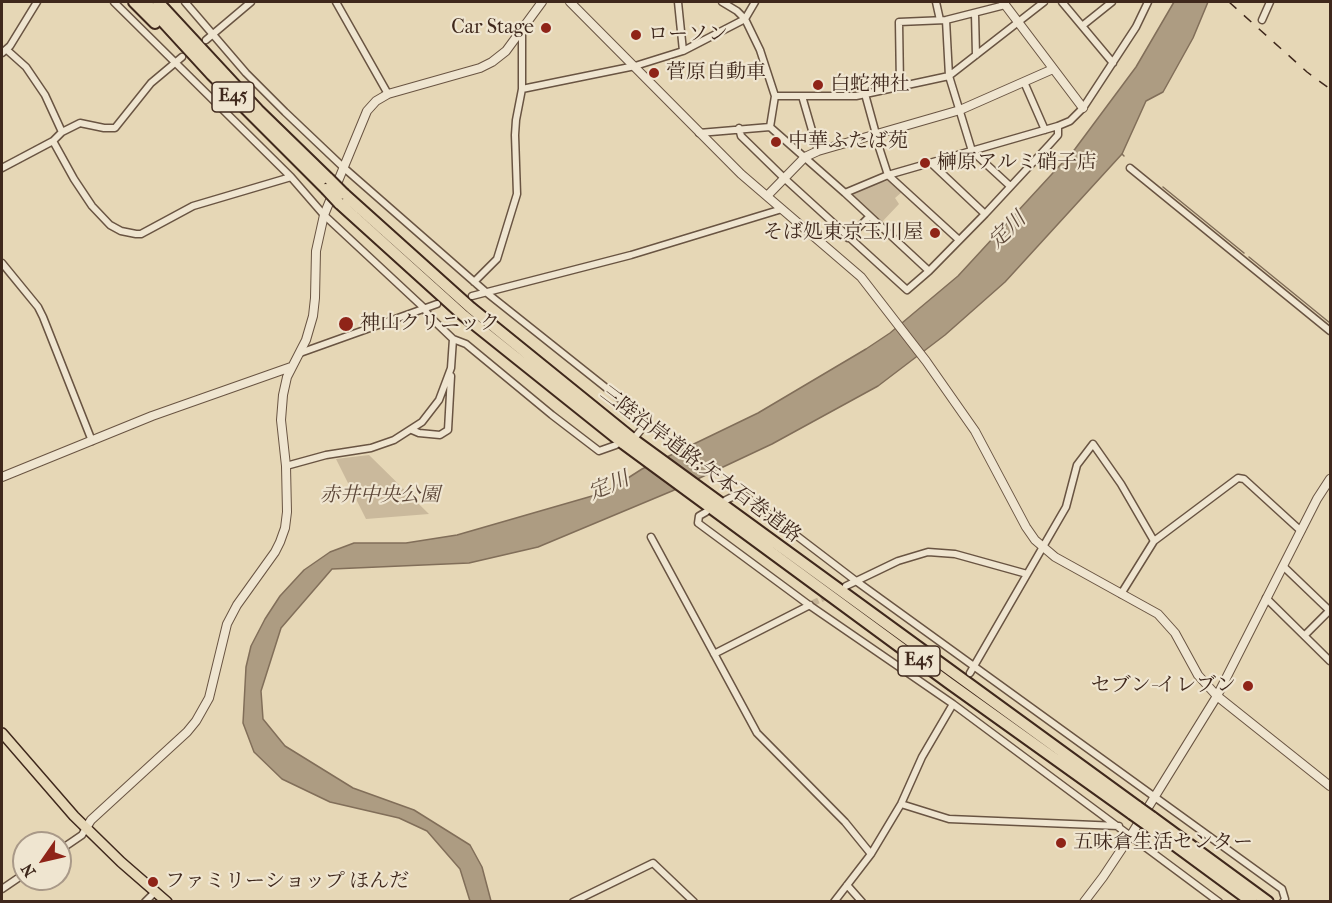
<!DOCTYPE html>
<meta charset="utf-8">
<style>
body{margin:0}
#map{position:relative;width:1332px;height:903px;overflow:hidden;background:#e6d7b6;font-family:"IM FELL French Canon",serif}
canvas{display:block}
.frame{position:absolute;inset:0;border:3px solid #3f281c;pointer-events:none}
.north{position:absolute;left:12px;top:831px;width:60px;height:60px;box-sizing:border-box;background:#efe5d0;border:2px solid #a99988;border-radius:50%;rotate:236deg;font-size:16px;font-weight:700;line-height:24px;text-align:center;color:#3f281c}
.north::after{content:'';display:block;margin:auto;width:21px;height:27px;background:#8f2418;clip-path:polygon(50% 0,100% 100%,50% 72%,0 100%)}
</style>
<div id="map">
<canvas width="1332" height="903"></canvas>
<div class="frame"></div>
<div class="north">N</div>
</div>
<script>
const c = document.querySelector('canvas').getContext('2d');
c.lineJoin = 'round';
function paint(path, color) { c.fillStyle = color; c.fill(path, 'evenodd'); }
const shape = rows => new Path2D(rows.map(r => 'M' + r).join(''));
function stroke(path, color, width, dash) { c.strokeStyle = color; c.lineWidth = width; c.lineCap = dash ? 'butt' : 'round'; c.setLineDash(dash || []); c.stroke(path); }
function drawText(font, color, halo, rows, align = 'center') {
  c.font = font + ' "IM FELL French Canon","Noto Serif JP",serif'; c.lineWidth = 4.5; c.setLineDash([]); c.textBaseline = 'middle'; c.strokeStyle = halo; c.fillStyle = color; for (const [text, x, y, turn = 0] of rows) {
    c.save(); c.translate(x, y); c.rotate((+turn || 0) * Math.PI / 180); c.textAlign = isNaN(turn) ? turn : align; if (halo) c.strokeText(text, 0, 0); c.fillText(text, 0, 0); c.restore();
  }
}
paint(shape([
 [890,180,902,192,895,198,899,204,881,223,848,192],
 [369,455,429,514,366,519,336,459]
]), '#cab99c');
const water = shape([
 [1174,2,1208,2,1193,38,1163,92,1146,101,1122,154,1005,282,945,335,878,386,772,444,672,491,538,547,469,563,332,569,281,628,261,691,263,719,285,746,353,788,414,810,470,845,482,867,491,901,470,901,460,869,427,831,399,818,330,802,282,779,254,752,243,723,246,667,251,646,265,619,280,596,304,570,330,552,354,543,406,543,457,535,606,492,642,469,758,413,866,349,890,333,958,276,1075,149,1136,67,1174,2]
]);
paint(water, '#ad9c82');
stroke(water, '#816e59', 1.5);
stroke(shape([
 [1122,154,1124,156],
 [1163,187,1244,253],
 [1249,257,1330,323]
]), '#816e59', 1.5);
stroke(shape([
 [813,603,830,595]
]), '#c5b497', 6, [6, 3]);
const minor = shape([
 [114,2,291,177,324,215,424,308,429,316,453,339,466,344,552,415,599,451,616,445],
 [185,2,246,73,285,112,343,167,487,293,634,410,644,420,645,425,636,436],
 [336,2,388,94],
 [678,2,683,51],
 [722,2,737,11,745,19,760,50,775,96,770,127],
 [936,2,940,20],
 [1062,2,1113,63],
 [975,14,976,55],
 [946,20,949,76,972,151,1010,186],
 [1262,20,1270,2],
 [1082,26,1112,2],
 [206,40,251,2],
 [7,50,26,67,45,95,62,132,80,123,104,128,115,128,151,83,182,57],
 [2,53,10,46,37,2],
 [1024,82,1045,130],
 [900,86,899,22,946,20,1005,5],
 [522,89,635,66,683,51,745,19,755,2],
 [865,94,876,134],
 [775,96,856,96,949,76,1044,2],
 [802,96,818,151],
 [739,128,741,136,784,178,907,290,929,271,985,214,1050,144,1058,135,1058,126,1070,121,1083,108,1136,27,1148,2],
 [699,133,770,127,845,193,929,271],
 [875,135,888,175,959,240],
 [53,141,74,179,92,206,110,225,121,231,136,234,141,234,193,206,291,177],
 [931,163,985,214],
 [2,168,53,141,62,132],
 [1130,168,1330,331],
 [845,193,888,175,1058,126],
 [848,238,869,217],
 [2,263,38,307,43,317,92,441],
 [474,282,497,259,517,194,515,135,516,120,522,89,522,30],
 [472,296,631,255,782,209],
 [300,353,437,304],
 [412,430,419,433,440,435,448,430,451,376],
 [286,466,326,455,371,448,394,440,422,422,439,400,451,368,453,339],
 [726,500,736,495,742,494,856,581,1282,889,1285,899,1283,902],
 [706,512,699,516,698,523,809,605,953,704,1219,902],
 [651,537,757,733,845,822,871,854],
 [1283,566,1330,611],
 [846,586,898,561,928,552,955,554,1027,574],
 [1121,594,1154,541,1238,478,1244,479,1301,531],
 [1266,598,1330,661],
 [1305,635,1330,610],
 [714,654,810,605],
 [970,673,1066,507,1077,465,1093,444,1121,484,1154,541],
 [901,804,949,819,1119,826],
 [60,850,82,835,86,828],
 [847,885,862,902],
 [2,889,24,874],
 [145,902,156,891],
 [573,902,653,863,694,902],
 [834,902,871,854,901,804,922,757,953,704]
]);
const tertiary = shape([
 [570,2,741,174,861,277,926,361,975,431,1026,527,1035,540,1055,557,1158,614,1175,633,1198,675,1217,696,1330,786],
 [1003,2,1083,108],
 [767,196,805,157,818,151,960,110,1053,69],
 [2,477,152,416,291,367],
 [86,828,91,820,187,732,196,721,209,698,227,624,237,605,275,552,280,542,285,528,287,512,286,466,281,420,283,395,287,377,306,340,313,316,315,298,316,251,324,215,367,111,376,101,388,94,480,68,492,62,506,51,542,2],
 [1084,902,1103,877,1131,835,1217,696,1317,499,1330,479]
]);
const primary = shape([
 [2,733,74,816,121,862,167,902]
]);
const motorway = shape([
 [134,2,155,23],
 [145,2,212,75,326,189],
 [158,2,258,110,329,179],
 [344,194,471,308,634,440,1138,807],
 [339,203,464,316,624,444,949,683,1132,814],
 [1152,817,1268,902],
 [1146,824,1252,902]
]);
stroke(minor, '#695442', 9);
stroke(tertiary, '#695442', 10);
stroke(primary, '#3f281c', 12);
stroke(motorway, '#3f281c', 14);
stroke(minor, '#efe5d0', 6);
stroke(tertiary, '#efe5d0', 8);
stroke(primary, '#e6d7b6', 9);
stroke(motorway, '#e6d7b6', 10);
stroke(shape([
 [1229,2,1307,72,1330,89]
]), '#3f281c', 1.5, [10, 10]);
const motorwayBridge = shape([
 [329,179,344,194],
 [326,189,339,203],
 [1138,807,1152,817],
 [1132,814,1146,824]
]);
stroke(motorwayBridge, '#3f281c', 14, []);
stroke(motorwayBridge, '#e6d7b6', 10);
for (const [x, y, r, color] of [
 [546,28,6,"#8f2418"],
 [636,35,6,"#8f2418"],
 [654,73,6,"#8f2418"],
 [818,85,6,"#8f2418"],
 [776,142,6,"#8f2418"],
 [925,163,6,"#8f2418"],
 [935,233,6,"#8f2418"],
 [346,324,8,"#8f2418"],
 [1248,686,6,"#8f2418"],
 [1061,843,6,"#8f2418"],
 [153,882,6,"#8f2418"]
]) { const dot = new Path2D(); dot.arc(x, y, r, 0, 2 * Math.PI); c.fillStyle = color; c.fill(dot); stroke(dot, '#efe5d0', 2); }
for (const [x, y, w] of [
 [233,97,42],
 [919,661,42]
]) { const box = new Path2D(); box.roundRect(x - w / 2, y - 15, w, 30, 4.5); c.fillStyle = '#efe5d0'; c.fill(box); stroke(box, '#3f281c', 1.5); }
drawText('bold 18px', '#3f281c', null, [
 ["E45",233,97],
 ["E45",919,661]
]);
drawText('20px', '#3f281c', '#efe5d0', [
 ["Car Stage",534,28,"right"],
 ["ローソン",648,35],
 ["菅原自動車",666,73],
 ["白蛇神社",830,85],
 ["中華ふたば苑",788,142],
 ["榊原アルミ硝子店",937,163],
 ["そば処東京玉川屋",923,233,"right"],
 ["神山クリニック",360,324],
 ["セブン-イレブン",1236,686,"right"],
 ["五味倉生活センター",1073,843],
 ["ファミリーショップ ほんだ",165,882]
], 'left');
drawText('20px', '#3f281c', '#efe5d0', [
 ["三陸沿岸道路;矢本石巻道路",700,465,37]
]);
drawText('italic 20px', '#5b4536', '#efe5d0', [
 ["赤井中央公園",380,496]
]);
drawText('italic 21px', '#604b3b', '#efe5d0', [
 ["定川",1008,231,-44],
 ["定川",609,487,-23]
]);
</script>
